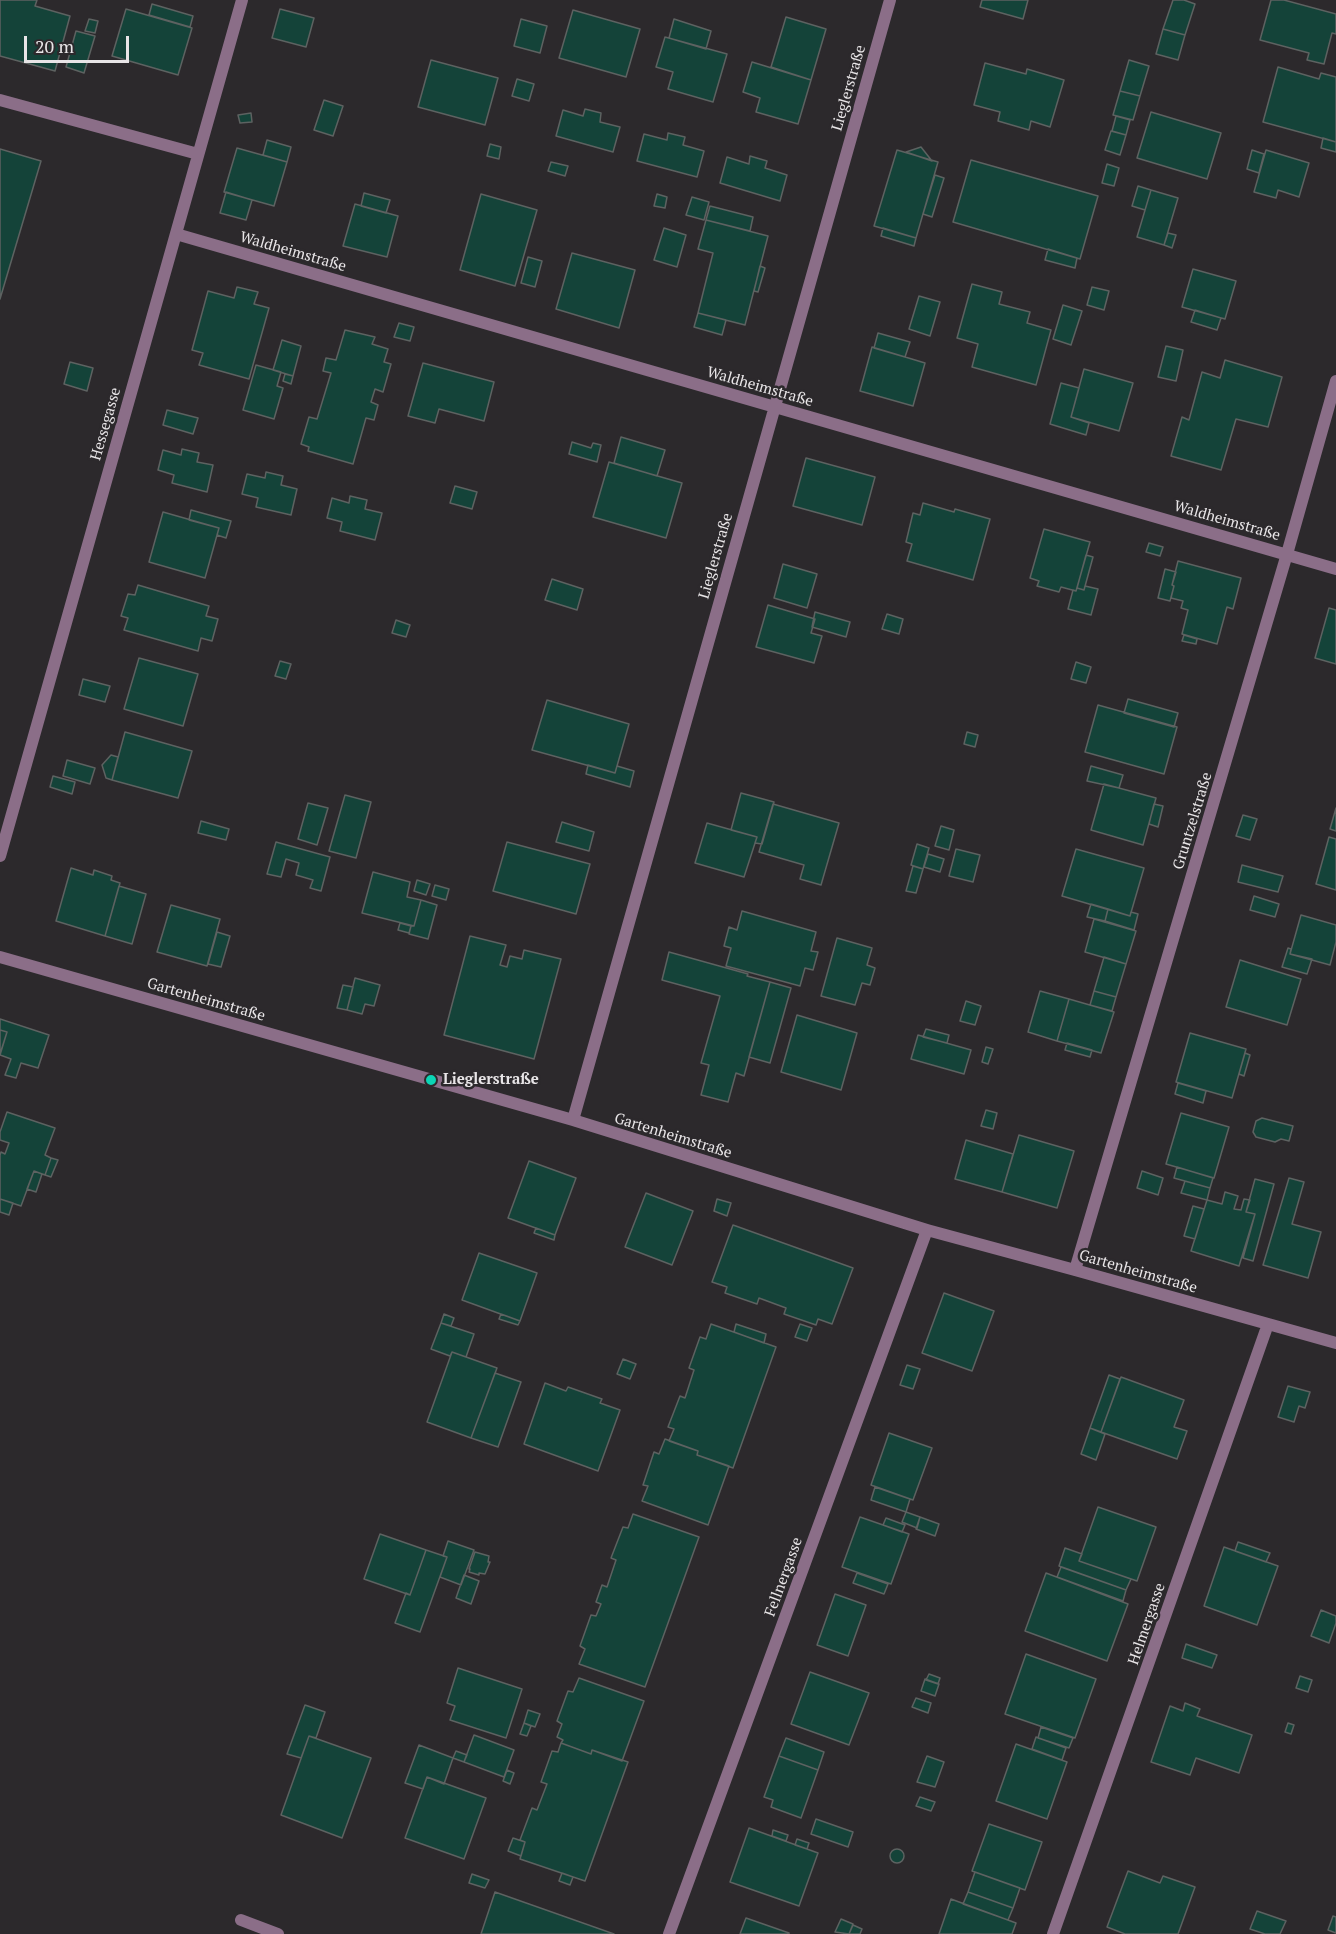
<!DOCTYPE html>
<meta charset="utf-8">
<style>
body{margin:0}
#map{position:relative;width:1336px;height:1934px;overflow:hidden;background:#2c292c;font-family:"PT Serif",serif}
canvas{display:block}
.scale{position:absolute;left:24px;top:36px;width:105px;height:27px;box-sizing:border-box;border:3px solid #e8e5e7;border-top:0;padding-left:8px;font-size:18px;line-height:21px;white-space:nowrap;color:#e8e5e7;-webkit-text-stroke:4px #2c292c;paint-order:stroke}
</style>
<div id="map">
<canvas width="1336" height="1934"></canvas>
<div class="scale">20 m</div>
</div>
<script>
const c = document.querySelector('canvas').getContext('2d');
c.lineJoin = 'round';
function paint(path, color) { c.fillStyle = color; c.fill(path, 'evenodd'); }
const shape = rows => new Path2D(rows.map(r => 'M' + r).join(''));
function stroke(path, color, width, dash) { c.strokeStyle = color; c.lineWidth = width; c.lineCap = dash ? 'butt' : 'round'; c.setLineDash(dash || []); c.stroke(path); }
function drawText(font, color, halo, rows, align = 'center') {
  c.font = font + ' "PT Serif",serif'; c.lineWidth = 5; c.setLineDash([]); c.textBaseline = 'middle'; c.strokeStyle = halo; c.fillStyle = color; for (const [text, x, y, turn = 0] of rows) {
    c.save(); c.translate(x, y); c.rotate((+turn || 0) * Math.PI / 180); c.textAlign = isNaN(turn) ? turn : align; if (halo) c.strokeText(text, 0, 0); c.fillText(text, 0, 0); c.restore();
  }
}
const building = shape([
 [0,0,37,0,35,6,70,16,55,71,0,56,0,0],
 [982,0,1028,0,1023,19,980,7,982,0],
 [1173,0,1184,0,1195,4,1185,35,1163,29,1173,0],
 [1271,0,1284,0,1336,14,1336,34,1332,33,1324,64,1307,60,1309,53,1260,40,1271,0],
 [152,4,193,16,190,27,149,15,152,4],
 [126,9,192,28,178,75,112,56,126,9],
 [280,9,314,18,306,47,272,38,280,9],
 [573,10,640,29,626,77,559,58,573,10],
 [786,17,826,29,811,80,771,67,786,17],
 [89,19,98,21,95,33,85,31,89,19],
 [521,19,547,26,540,53,514,46,521,19],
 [674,19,711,31,706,49,669,38,674,19],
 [1163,29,1185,35,1178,60,1156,54,1163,29],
 [76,31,95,36,84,73,66,67,76,31],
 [665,37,727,54,713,102,668,89,673,72,656,67,665,37],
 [431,60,498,78,485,125,418,107,431,60],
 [1129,60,1149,66,1140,96,1120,91,1129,60],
 [752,62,811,80,798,124,756,112,760,98,743,92,752,62],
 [985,63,1026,74,1027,69,1064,80,1050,127,1031,121,1029,130,998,121,1000,112,974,105,985,63],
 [1278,67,1319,79,1321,73,1336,77,1336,142,1263,122,1278,67],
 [517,79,534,84,529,101,512,96,517,79],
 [1120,91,1140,96,1133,120,1113,115,1120,91],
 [324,100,343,106,333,136,314,130,324,100],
 [585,109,601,113,600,122,620,127,613,152,556,136,563,110,583,116,585,109],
 [1151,112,1221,133,1207,179,1137,158,1151,112],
 [251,113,252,122,240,123,238,115,251,113],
 [1116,116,1130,120,1126,135,1112,131,1116,116],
 [1111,131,1126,135,1120,155,1105,150,1111,131],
 [668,133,685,137,683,145,704,151,697,177,637,161,644,134,667,140,668,133],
 [1323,138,1336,142,1336,152,1321,148,1323,138],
 [267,140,291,147,287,162,263,155,267,140],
 [490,144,501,147,499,159,487,156,490,144],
 [921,147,932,161,906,152,921,147],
 [237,148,287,162,274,206,224,192,237,148],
 [0,149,41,161,0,299,0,149],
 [897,150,938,162,916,238,874,226,897,150],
 [1252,150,1264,154,1259,173,1247,169,1252,150],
 [1266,150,1309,163,1299,197,1278,190,1276,198,1254,192,1266,150],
 [750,156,767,161,765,168,787,175,780,201,720,183,727,157,749,164,750,156],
 [971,160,1098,196,1080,259,953,222,971,160],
 [551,162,568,166,565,176,548,171,551,162],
 [1107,164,1119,168,1114,186,1102,183,1107,164],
 [935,175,944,178,932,217,923,214,935,175],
 [1138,186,1151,190,1145,210,1132,206,1138,186],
 [1151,190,1178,198,1164,245,1137,237,1151,190],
 [226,192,252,200,246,220,220,213,226,192],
 [364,193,390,200,386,213,361,206,364,193],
 [481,194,537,210,515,286,460,270,481,194],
 [657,194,667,197,665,208,654,206,657,194],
 [692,197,709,202,704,220,686,215,692,197],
 [355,204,398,216,387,257,343,246,355,204],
 [710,206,753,217,750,231,706,220,710,206],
 [706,220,768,236,745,325,698,313,713,253,698,249,706,220],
 [664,228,686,235,677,267,654,260,664,228],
 [883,228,916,238,914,246,881,236,883,228],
 [1168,233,1176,235,1172,248,1164,245,1168,233],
 [1048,249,1077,258,1075,268,1045,260,1048,249],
 [572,253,635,270,619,328,556,309,572,253],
 [528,257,542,261,535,287,521,283,528,257],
 [760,266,765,268,758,292,754,291,760,266],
 [1193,269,1236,281,1225,319,1182,307,1193,269],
 [972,284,1002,292,999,304,1030,312,1027,323,1051,330,1036,385,972,367,978,344,957,338,972,284],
 [237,287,258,292,254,304,269,308,249,379,199,365,203,353,192,350,208,291,234,298,237,287],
 [1092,287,1109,291,1104,310,1087,305,1092,287],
 [919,296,940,302,930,336,909,329,919,296],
 [1063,305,1082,311,1071,345,1053,339,1063,305],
 [1195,310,1221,318,1217,330,1191,322,1195,310],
 [698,313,726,320,722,335,694,327,698,313],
 [399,323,414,327,410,341,394,337,399,323],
 [345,330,375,337,372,344,388,349,384,362,391,364,383,392,375,389,371,402,378,405,374,420,366,418,353,464,308,451,309,447,301,444,309,417,317,419,331,373,323,371,326,358,336,360,345,330],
 [878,333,910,342,905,357,874,348,878,333],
 [282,340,301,346,293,376,273,370,282,340],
 [1166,346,1183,350,1176,381,1158,377,1166,346],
 [872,347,925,363,913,406,860,391,872,347],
 [1225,360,1282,377,1268,427,1236,419,1221,470,1171,456,1182,417,1189,420,1202,372,1220,378,1225,360],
 [70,362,93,368,87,391,64,384,70,362],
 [423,363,494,382,484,421,439,409,435,423,408,416,423,363],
 [256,365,281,372,277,386,283,388,274,419,243,410,256,365],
 [1084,369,1133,383,1119,431,1071,417,1084,369],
 [285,374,293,376,291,384,283,381,285,374],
 [1061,383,1079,388,1071,417,1089,423,1086,435,1050,424,1061,383],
 [167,410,198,418,193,434,163,425,167,410],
 [621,437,665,450,657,476,614,463,621,437],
 [572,442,591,448,593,443,601,445,597,462,569,454,572,442],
 [182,449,199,453,197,462,213,465,207,492,172,483,174,475,158,470,163,450,181,455,182,449],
 [806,458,875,477,862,525,793,506,806,458],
 [609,462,682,483,666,538,593,517,609,462],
 [266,472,283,476,281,485,297,489,291,515,256,507,258,498,242,494,247,474,265,478,266,472],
 [455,486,477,492,472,509,450,503,455,486],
 [350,496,367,500,365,509,382,513,375,540,340,531,342,522,327,518,332,498,349,503,350,496],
 [923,503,954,512,955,509,990,519,973,580,907,561,912,544,906,542,913,513,920,515,923,503],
 [191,510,231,521,226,538,217,535,219,528,189,520,191,510],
 [163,512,219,528,205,578,149,562,163,512],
 [1044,529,1090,542,1076,591,1061,587,1059,592,1037,586,1039,581,1030,578,1044,529],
 [1149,543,1163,547,1160,556,1146,552,1149,543],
 [1086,555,1093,557,1084,590,1077,588,1086,555],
 [1178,561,1241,578,1233,609,1227,607,1217,644,1182,634,1188,610,1181,608,1183,601,1171,598,1174,586,1172,585,1178,561],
 [783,564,817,574,807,608,774,598,783,564],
 [1165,569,1176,572,1172,585,1174,586,1170,601,1158,598,1165,569],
 [552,579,583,589,577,610,545,600,552,579],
 [138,585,209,606,206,616,218,619,212,641,201,638,198,651,124,630,128,618,121,616,128,594,135,595,138,585],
 [1085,586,1098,589,1091,615,1068,609,1073,590,1076,591,1077,588,1084,590,1085,586],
 [768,605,815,619,811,633,822,636,814,663,756,647,768,605],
 [1329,608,1336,610,1336,664,1315,658,1329,608],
 [815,612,850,622,846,637,812,627,815,612],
 [887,614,903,619,899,634,882,629,887,614],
 [396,620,410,625,406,637,392,633,396,620],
 [1184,635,1197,639,1196,644,1182,641,1184,635],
 [139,658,198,674,183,726,124,709,139,658],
 [280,661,291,664,286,679,275,676,280,661],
 [1076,662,1091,667,1086,683,1071,679,1076,662],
 [83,679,110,686,105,702,79,695,83,679],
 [1128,699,1178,713,1174,727,1124,713,1128,699],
 [547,700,629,724,615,773,532,750,547,700],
 [1098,705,1177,727,1164,774,1085,752,1098,705],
 [125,732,192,751,178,798,112,780,125,732],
 [967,732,978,735,975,747,964,744,967,732],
 [111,755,118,757,112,780,106,778,102,765,111,755],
 [67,760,95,768,90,784,63,776,67,760],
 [588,765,615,773,617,766,634,771,630,787,586,774,588,765],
 [1091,766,1123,775,1119,788,1087,781,1091,766],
 [53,776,75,782,72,794,50,787,53,776],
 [1104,784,1156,798,1143,845,1091,830,1104,784],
 [741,793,774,802,762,844,755,843,757,837,731,830,741,793],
 [345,795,371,802,356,858,329,851,345,795],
 [308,803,328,808,317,845,298,839,308,803],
 [773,804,839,823,821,885,800,879,804,865,759,852,773,804],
 [1154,804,1163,806,1158,827,1149,824,1154,804],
 [1336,808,1336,831,1330,829,1336,808],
 [1243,815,1257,819,1250,840,1236,836,1243,815],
 [201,821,229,829,226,840,198,833,201,821],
 [562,822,594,832,589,851,556,842,562,822],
 [707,823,757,837,744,877,695,863,707,823],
 [941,826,954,830,949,850,935,846,941,826],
 [1329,837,1336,839,1336,890,1316,884,1329,837],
 [276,842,330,857,321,891,310,888,313,880,296,875,299,863,286,859,281,877,267,874,276,842],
 [507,842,590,864,576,914,493,891,507,842],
 [917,844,929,848,923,869,911,865,917,844],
 [956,849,980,855,973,882,949,876,956,849],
 [1076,849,1144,868,1130,916,1062,896,1076,849],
 [928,854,944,859,940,872,924,867,928,854],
 [1242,865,1283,876,1278,892,1238,882,1242,865],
 [913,866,923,869,916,893,906,891,913,866],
 [71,868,93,875,94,870,112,876,111,880,120,883,105,936,56,921,71,868],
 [373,872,410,882,407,897,421,900,414,926,362,913,373,872],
 [417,880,430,884,426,895,414,891,417,880],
 [435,885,449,889,446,900,432,896,435,885],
 [119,886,146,894,132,944,105,936,119,886],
 [1254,896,1279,904,1275,917,1250,910,1254,896],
 [421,900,437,905,428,939,409,934,411,926,414,926,421,900],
 [1091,904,1108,909,1105,921,1087,917,1091,904],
 [171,905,220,919,207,966,157,952,171,905],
 [1108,909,1130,916,1131,912,1138,914,1134,930,1105,921,1108,909],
 [742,911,816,932,811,951,818,952,813,970,805,968,800,986,726,966,731,948,724,946,729,927,737,930,742,911],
 [1301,915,1336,925,1336,942,1330,965,1290,954,1301,915],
 [1094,919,1136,931,1126,964,1085,952,1094,919],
 [400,923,411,926,409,933,398,930,400,923],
 [217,932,230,936,221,967,208,964,217,932],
 [470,936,506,945,500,965,507,967,510,956,522,959,524,950,561,959,534,1059,444,1035,470,936],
 [837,938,872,948,867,965,875,968,870,985,862,983,855,1005,821,996,837,938],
 [1288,948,1291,949,1290,954,1312,959,1307,974,1282,967,1288,948],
 [669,952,748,974,747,976,770,982,744,1076,736,1073,728,1102,701,1095,709,1065,701,1063,720,996,662,980,669,952],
 [1104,957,1126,964,1116,997,1094,991,1104,957],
 [1240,960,1301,979,1287,1025,1226,1007,1240,960],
 [355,978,380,985,374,1006,365,1004,362,1014,347,1010,355,978],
 [770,982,791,988,770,1063,749,1057,770,982],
 [343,985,353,987,347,1010,337,1008,343,985],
 [1040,991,1069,999,1057,1041,1028,1032,1040,991],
 [1094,991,1116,997,1112,1011,1090,1005,1094,991],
 [1069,999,1114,1012,1101,1053,1057,1041,1069,999],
 [966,1001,981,1006,975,1025,960,1021,966,1001],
 [797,1015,857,1033,841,1090,781,1072,797,1015],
 [0,1019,49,1035,38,1068,21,1063,16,1078,5,1075,11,1059,0,1055,7,1032,0,1030,0,1019],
 [926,1029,949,1035,947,1043,923,1037,926,1029],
 [0,1030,7,1032,0,1054,0,1030],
 [1190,1033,1246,1049,1232,1098,1176,1082,1190,1033],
 [918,1035,971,1050,964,1074,911,1059,918,1035],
 [1067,1043,1092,1050,1090,1057,1065,1050,1067,1043],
 [986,1047,993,1049,988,1064,982,1062,986,1047],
 [1245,1053,1250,1055,1244,1076,1239,1074,1245,1053],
 [1178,1083,1206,1091,1203,1103,1175,1094,1178,1083],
 [986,1110,997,1113,993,1129,981,1126,986,1110],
 [7,1112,55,1128,45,1155,51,1158,45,1175,34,1171,21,1206,0,1199,0,1155,1,1152,5,1154,9,1143,0,1140,0,1132,7,1112],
 [1181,1113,1229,1127,1214,1178,1166,1164,1181,1113],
 [1262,1118,1293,1126,1289,1141,1281,1139,1275,1142,1256,1137,1253,1132,1256,1121,1262,1118],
 [1019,1135,1074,1151,1057,1208,1002,1192,1019,1135],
 [966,1140,1013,1154,1002,1192,955,1179,966,1140],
 [51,1158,58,1160,51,1177,45,1175,51,1158],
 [529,1161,576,1178,555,1235,508,1218,529,1161],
 [1177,1167,1213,1178,1210,1188,1174,1178,1177,1167],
 [34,1171,42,1174,36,1192,27,1189,34,1171],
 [1142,1171,1163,1178,1158,1195,1137,1188,1142,1171],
 [1289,1178,1304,1182,1292,1224,1321,1232,1308,1278,1263,1265,1289,1178],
 [1255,1179,1274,1184,1253,1261,1243,1258,1255,1214,1246,1212,1255,1179],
 [1185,1181,1210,1188,1207,1200,1181,1193,1185,1181],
 [1225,1192,1238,1196,1234,1209,1241,1210,1244,1199,1250,1200,1246,1212,1255,1214,1239,1266,1191,1251,1207,1200,1222,1204,1225,1192],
 [646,1193,693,1211,672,1265,625,1247,646,1193],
 [0,1199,13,1203,9,1215,0,1212,0,1199],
 [717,1199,731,1203,727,1216,714,1211,717,1199],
 [1193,1206,1204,1209,1195,1239,1184,1236,1193,1206],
 [733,1225,853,1268,832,1324,818,1319,816,1325,784,1314,786,1308,759,1298,757,1304,725,1293,727,1287,712,1282,733,1225],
 [536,1228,555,1235,554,1240,534,1233,536,1228],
 [479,1253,537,1273,520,1321,462,1300,479,1253],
 [944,1293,994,1311,972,1371,922,1353,944,1293],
 [444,1314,454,1318,451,1326,441,1323,444,1314],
 [501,1314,520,1321,518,1325,499,1319,501,1314],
 [441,1323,474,1334,466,1357,452,1352,450,1356,431,1349,441,1323],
 [711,1324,776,1347,733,1468,697,1455,698,1451,669,1441,674,1429,668,1427,680,1396,685,1398,694,1370,689,1368,700,1337,706,1339,711,1324],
 [736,1324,766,1334,764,1343,734,1332,736,1324],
 [800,1324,812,1328,807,1341,795,1337,800,1324],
 [452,1352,497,1368,471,1438,427,1422,452,1352],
 [623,1359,636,1364,630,1379,617,1374,623,1359],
 [907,1365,920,1369,913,1389,900,1385,907,1365],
 [495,1373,521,1382,498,1447,471,1438,495,1373],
 [1109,1375,1120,1379,1101,1432,1090,1428,1109,1375],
 [1121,1377,1184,1400,1174,1427,1187,1431,1177,1459,1101,1432,1121,1377],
 [545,1383,566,1391,568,1387,602,1399,600,1403,620,1410,598,1471,524,1444,545,1383],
 [1288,1386,1310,1392,1305,1408,1299,1406,1294,1422,1278,1417,1288,1386],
 [1090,1428,1105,1434,1096,1460,1081,1454,1090,1428],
 [889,1433,932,1448,913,1500,871,1485,889,1433],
 [665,1439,698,1451,697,1455,729,1466,708,1525,642,1501,648,1486,643,1485,654,1452,659,1454,665,1439],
 [875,1487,910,1499,906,1512,871,1500,875,1487],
 [1098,1507,1156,1527,1137,1581,1079,1561,1098,1507],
 [906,1512,920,1517,917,1528,902,1522,906,1512],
 [633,1514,699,1537,645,1687,579,1664,585,1649,580,1646,591,1615,596,1616,601,1604,596,1602,602,1585,607,1587,616,1560,611,1558,623,1527,628,1528,633,1514],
 [860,1517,909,1534,891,1584,842,1567,860,1517],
 [920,1517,939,1524,935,1536,916,1529,920,1517],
 [886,1518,905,1525,902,1532,883,1525,886,1518],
 [380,1534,426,1550,410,1595,364,1579,380,1534],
 [448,1541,474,1550,461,1585,440,1577,447,1557,443,1556,448,1541],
 [1238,1542,1270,1553,1266,1562,1235,1551,1238,1542],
 [1224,1547,1278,1566,1257,1625,1204,1606,1224,1547],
 [1065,1548,1082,1554,1079,1561,1131,1579,1126,1590,1059,1566,1065,1548],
 [426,1550,447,1557,420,1632,395,1623,406,1593,410,1595,426,1550],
 [475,1552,489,1556,488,1562,490,1562,485,1574,479,1573,479,1575,469,1572,470,1569,469,1569,475,1552],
 [1061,1567,1126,1590,1123,1601,1057,1577,1061,1567],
 [857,1573,888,1584,884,1594,853,1583,857,1573],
 [1046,1573,1128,1604,1107,1661,1025,1631,1046,1573],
 [464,1575,479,1581,471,1604,456,1598,464,1575],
 [835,1594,866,1605,848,1656,817,1645,835,1594],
 [1321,1610,1336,1616,1336,1623,1329,1643,1311,1636,1321,1610],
 [1186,1644,1217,1655,1212,1668,1182,1658,1186,1644],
 [1026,1654,1096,1679,1075,1738,1005,1714,1026,1654],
 [458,1668,522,1689,506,1738,450,1720,455,1706,447,1703,458,1668],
 [810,1672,869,1693,849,1745,791,1724,810,1672],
 [929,1674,940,1678,938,1684,926,1680,929,1674],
 [1300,1676,1312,1680,1308,1692,1296,1688,1300,1676],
 [579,1678,644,1701,622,1761,592,1750,591,1754,561,1743,563,1740,557,1737,562,1724,557,1721,568,1691,573,1692,579,1678],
 [925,1679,939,1684,935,1696,921,1691,925,1679],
 [916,1698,931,1703,928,1713,912,1707,916,1698],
 [1185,1703,1200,1709,1197,1716,1252,1735,1239,1773,1196,1758,1190,1775,1151,1762,1170,1706,1183,1711,1185,1703],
 [305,1705,325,1712,316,1738,309,1736,301,1758,287,1754,305,1705],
 [528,1710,540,1714,535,1727,524,1723,528,1710],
 [524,1723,531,1726,527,1736,520,1734,524,1723],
 [1288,1723,1294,1725,1291,1734,1285,1732,1288,1723],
 [1041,1727,1073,1738,1069,1748,1038,1738,1041,1727],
 [474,1735,514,1750,504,1777,464,1762,474,1735],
 [309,1736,371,1758,342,1838,281,1815,309,1736],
 [1036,1737,1066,1748,1062,1760,1032,1749,1036,1737],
 [786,1738,824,1752,818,1770,779,1756,786,1738],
 [561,1743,591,1754,592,1750,628,1762,585,1881,520,1859,525,1842,520,1840,532,1808,537,1810,547,1784,541,1782,552,1751,558,1752,561,1743],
 [1016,1744,1067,1762,1047,1819,996,1801,1016,1744],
 [419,1745,453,1758,444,1784,427,1777,423,1789,405,1783,419,1745],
 [456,1751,467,1755,464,1762,453,1758,456,1751],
 [779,1756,818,1770,801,1818,771,1807,773,1800,764,1797,779,1756],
 [927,1756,944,1762,935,1787,917,1782,927,1756],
 [507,1770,514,1773,510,1784,503,1781,507,1770],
 [427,1777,486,1798,464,1859,405,1838,427,1777],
 [920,1797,935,1802,931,1811,916,1806,920,1797],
 [816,1819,853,1832,848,1847,811,1834,816,1819],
 [989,1824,1042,1842,1025,1890,972,1871,989,1824],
 [749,1828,818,1853,799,1906,730,1882,749,1828],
 [773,1830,788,1835,786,1841,772,1836,773,1830],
 [513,1838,525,1842,521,1856,508,1851,513,1838],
 [797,1839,809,1843,807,1849,795,1845,797,1839],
 '890 1856a7 7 0 1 1 14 0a7 7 0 1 1-14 0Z',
 [1128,1871,1160,1883,1163,1876,1195,1887,1178,1934,1125,1934,1107,1927,1128,1871],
 [975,1872,1020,1888,1013,1908,968,1892,975,1872],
 [562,1873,573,1877,570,1885,559,1881,562,1873],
 [472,1874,489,1880,485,1888,469,1883,472,1874],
 [495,1892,614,1934,481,1934,495,1892],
 [968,1892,1013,1908,1008,1920,963,1904,968,1892],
 [951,1899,1016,1923,1012,1934,939,1934,951,1899],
 [1257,1911,1286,1921,1280,1934,1265,1934,1250,1929,1257,1911],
 [1333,1916,1336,1917,1336,1933,1328,1930,1333,1916],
 [746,1918,789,1933,789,1934,740,1934,746,1918],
 [841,1919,853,1924,849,1934,835,1932,841,1919],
 [853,1925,862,1929,860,1934,849,1934,853,1925]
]);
paint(building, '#144339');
stroke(building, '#5d6261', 1.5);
stroke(shape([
 [0,100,198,154],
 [176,234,1336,569],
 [0,856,242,0],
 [0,957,573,1120,927,1230,1075,1270,1336,1343],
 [573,1120,890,0],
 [1075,1270,1287,554,1336,381],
 [241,1920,278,1934],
 [669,1934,927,1230],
 [1053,1934,1268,1324]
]), '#8b6e88', 12);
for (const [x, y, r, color] of [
 [431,1080,6,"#0cd5b5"]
]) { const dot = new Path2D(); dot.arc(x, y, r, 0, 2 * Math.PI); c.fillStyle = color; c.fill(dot); stroke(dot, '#2c292c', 2); }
drawText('15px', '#e8e5e7', '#2c292c', [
 ["Lieglerstraße",849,88,-74],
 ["Waldheimstraße",293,252,16],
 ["Waldheimstraße",760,387,16],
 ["Hessegasse",106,424,-74],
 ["Waldheimstraße",1227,521,16],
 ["Lieglerstraße",716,556,-74],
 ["Gruntzelstraße",1193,821,-73],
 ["Gartenheimstraße",206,1000,16],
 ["Gartenheimstraße",673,1136,17],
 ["Gartenheimstraße",1138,1272,16],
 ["Fellnergasse",784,1577,-70],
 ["Helmergasse",1147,1624,-71]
]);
drawText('bold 15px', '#e8e5e7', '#2c292c', [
 ["Lieglerstraße",443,1080]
], 'left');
</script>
